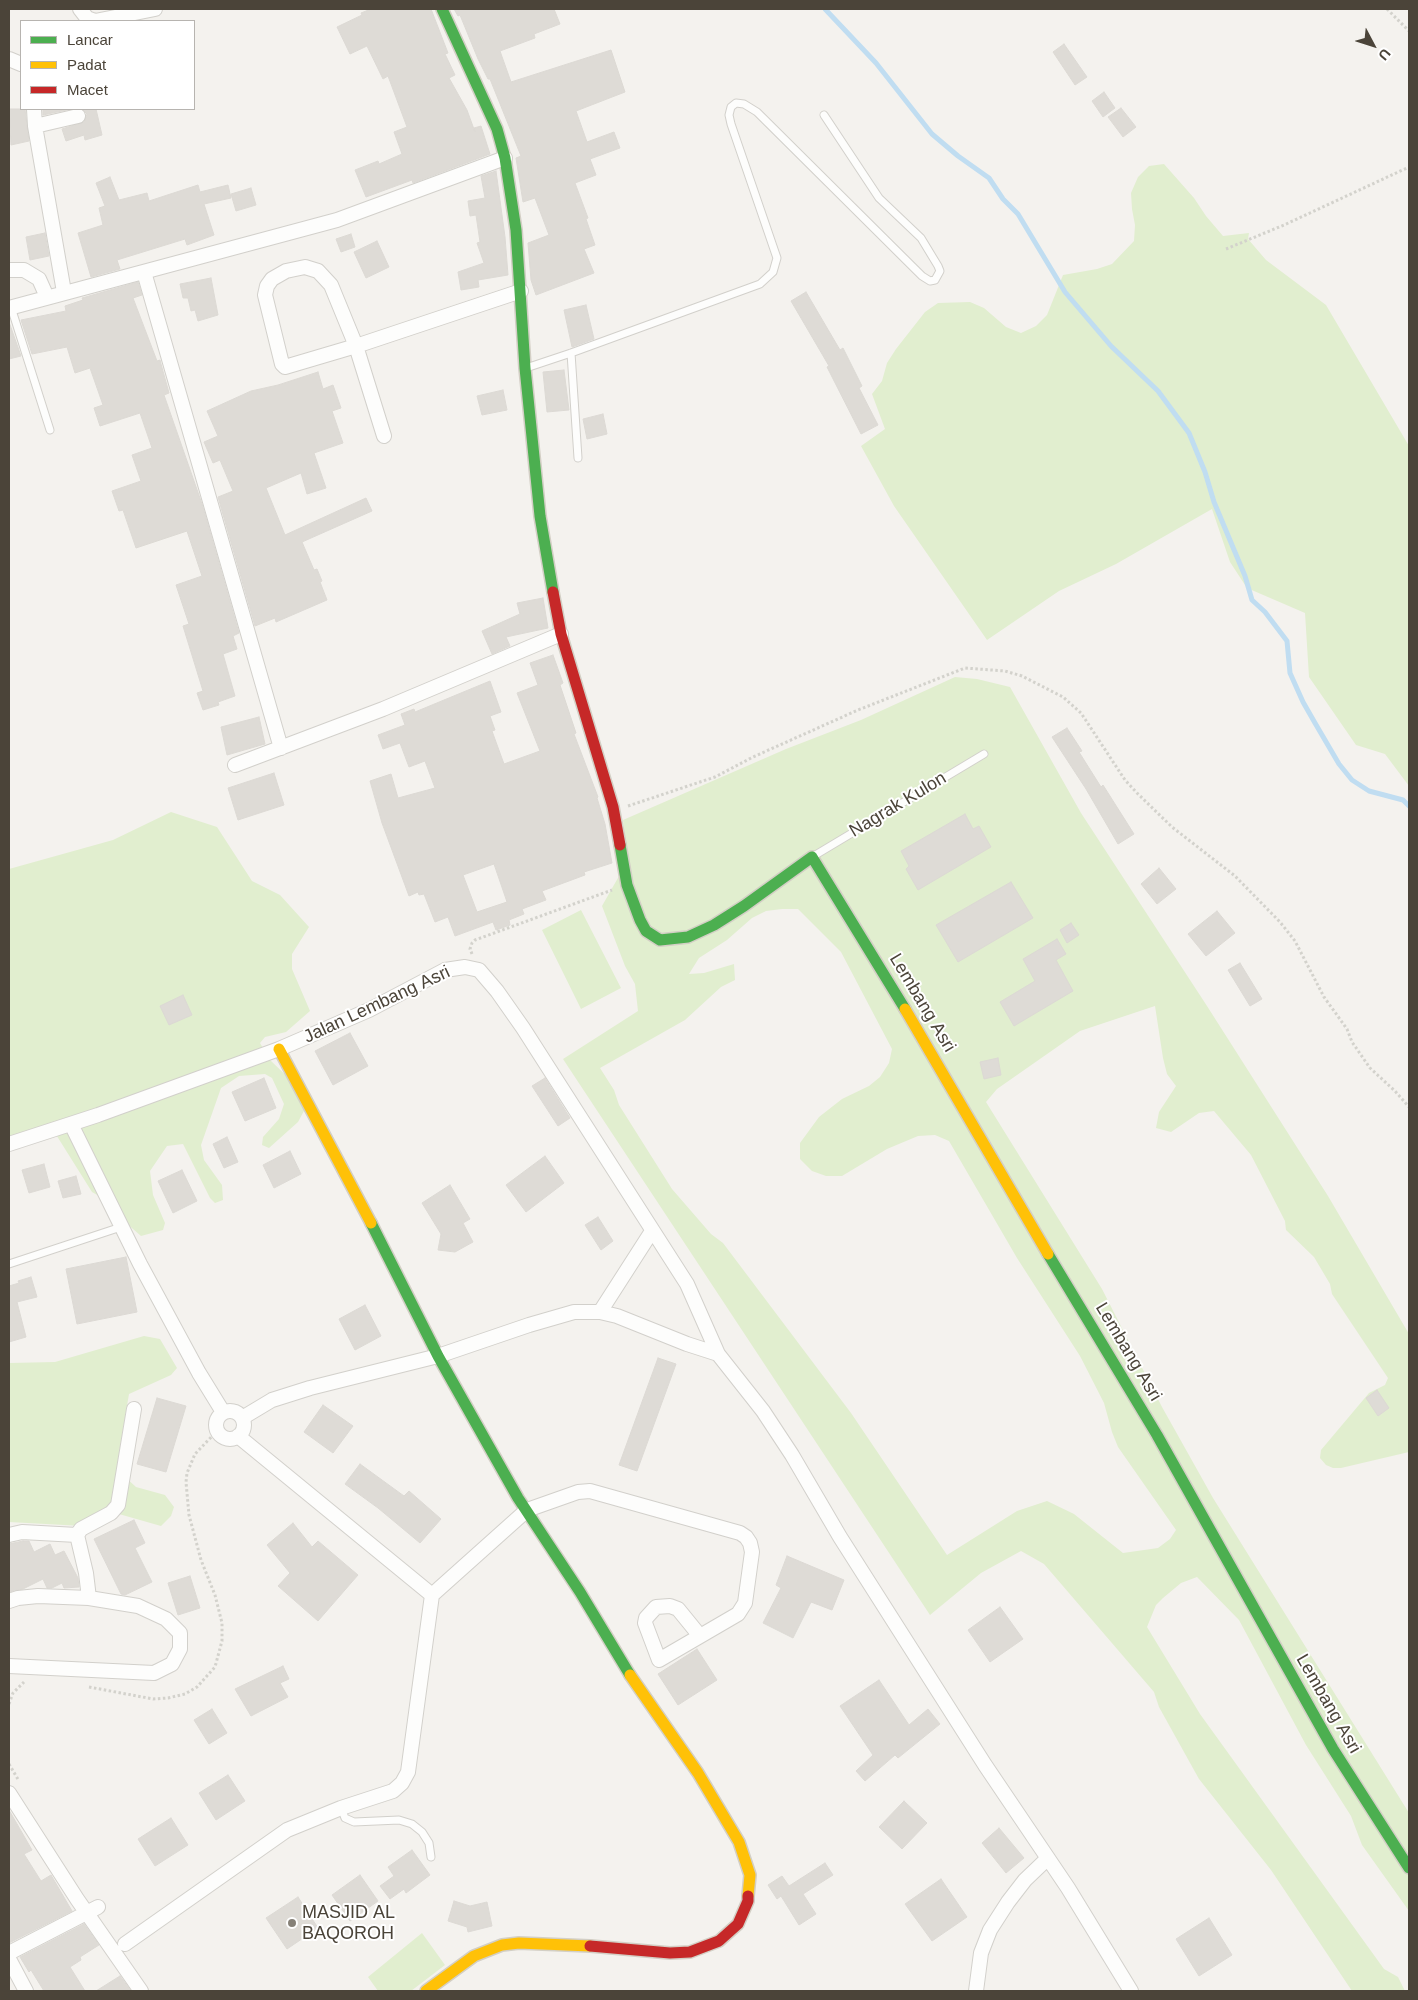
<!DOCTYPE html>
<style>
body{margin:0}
#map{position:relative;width:1418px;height:2000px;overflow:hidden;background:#f4f2ee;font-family:Helvetica,sans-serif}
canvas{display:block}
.frame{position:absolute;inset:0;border:10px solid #4b4439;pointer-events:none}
.legend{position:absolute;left:20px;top:20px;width:175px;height:90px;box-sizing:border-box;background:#fff;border:1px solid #b7b4b0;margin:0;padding:6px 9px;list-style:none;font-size:15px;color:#4b4439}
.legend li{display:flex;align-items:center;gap:10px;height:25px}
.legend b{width:25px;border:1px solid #b7b4b0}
.north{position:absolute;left:1348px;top:20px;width:50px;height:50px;-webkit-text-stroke:4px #fff;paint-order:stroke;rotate:130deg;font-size:14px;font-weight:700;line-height:20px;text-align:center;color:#4b4439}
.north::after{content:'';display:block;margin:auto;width:18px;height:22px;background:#4b4439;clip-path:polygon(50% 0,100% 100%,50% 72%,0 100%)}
</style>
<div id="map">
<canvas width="1418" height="2000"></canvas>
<div class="frame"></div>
<ul class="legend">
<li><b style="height:6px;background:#4caf50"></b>Lancar</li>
<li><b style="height:6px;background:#ffc107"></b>Padat</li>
<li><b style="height:6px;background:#c62828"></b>Macet</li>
</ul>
<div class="north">U</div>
</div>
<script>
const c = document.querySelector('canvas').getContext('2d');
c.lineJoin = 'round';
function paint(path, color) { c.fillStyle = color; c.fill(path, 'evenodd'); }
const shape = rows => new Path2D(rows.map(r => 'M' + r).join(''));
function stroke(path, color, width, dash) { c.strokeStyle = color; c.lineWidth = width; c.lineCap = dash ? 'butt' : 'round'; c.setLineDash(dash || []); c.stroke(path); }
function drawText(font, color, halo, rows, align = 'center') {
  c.font = font + ' Helvetica,sans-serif'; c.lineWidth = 4; c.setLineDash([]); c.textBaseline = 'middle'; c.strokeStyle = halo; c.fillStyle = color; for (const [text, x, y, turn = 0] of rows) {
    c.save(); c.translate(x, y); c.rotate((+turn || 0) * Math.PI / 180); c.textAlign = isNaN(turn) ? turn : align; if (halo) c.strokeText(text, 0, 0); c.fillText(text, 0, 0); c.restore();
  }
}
paint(shape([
 [1164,164,1194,198,1206,216,1223,236,1249,233,1248,239,1266,260,1326,305,1409,446,1409,786,1385,754,1356,745,1309,677,1305,613,1247,588,1230,562,1212,509,1116,564,1059,591,987,640,894,506,861,446,885,429,872,394,882,381,887,363,896,349,925,312,938,303,970,302,984,308,1006,327,1021,333,1036,326,1047,315,1063,275,1097,269,1112,264,1134,241,1135,225,1132,209,1131,193,1138,177,1149,166],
 [955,677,977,679,1010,687,1081,813,1207,1006,1328,1196,1409,1334,1409,1452,1341,1468,1333,1468,1326,1465,1320,1458,1321,1450,1369,1393,1385,1385,1388,1378,1332,1294,1330,1284,1314,1257,1286,1230,1285,1221,1251,1155,1214,1111,1199,1113,1171,1132,1156,1128,1159,1112,1176,1086,1167,1074,1163,1058,1155,1006,1080,1031,997,1089,986,1102,1102,1289,1162,1407,1213,1498,1409,1813,1409,1911,1362,1845,1351,1816,1306,1745,1239,1620,1197,1577,1181,1583,1163,1598,1156,1605,1147,1627,1200,1714,1384,1969,1398,1977,1405,1991,1352,1991,1271,1870,1199,1779,1159,1707,1154,1692,1044,1564,1021,1551,981,1573,930,1615,563,1059,638,1011,635,984,625,966,602,906,627,862,623,820,786,749,861,720],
 [782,909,798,909,841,952,892,1049,889,1063,880,1077,869,1086,842,1099,819,1117,800,1143,800,1159,812,1171,826,1176,842,1176,887,1149,918,1136,935,1135,949,1141,1017,1258,1080,1356,1104,1403,1112,1432,1118,1447,1176,1530,1170,1539,1158,1548,1123,1553,1074,1514,1047,1501,1017,1511,947,1555,851,1413,723,1243,711,1234,672,1189,619,1105,614,1090,600,1068,685,1020,721,987,735,980,734,964,704,973,689,974,699,958,727,940,752,918,766,911],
 [171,812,217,827,252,881,280,895,309,927,292,954,292,969,310,1011,286,1032,265,1037,260,1043,270,1060,298,1087,305,1109,298,1122,269,1148,262,1145,263,1137,279,1119,284,1104,272,1078,265,1074,239,1076,221,1088,201,1145,204,1160,222,1185,223,1200,215,1203,210,1198,183,1144,167,1146,150,1171,153,1195,165,1223,163,1230,141,1236,125,1222,118,1207,92,1192,50,1125,9,1137,9,869,113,840],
 [581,910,621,988,581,1009,542,930],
 [144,1336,160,1339,177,1368,171,1375,129,1394,119,1453,124,1476,136,1487,165,1495,174,1507,171,1516,161,1526,119,1514,101,1527,9,1522,9,1363,55,1362],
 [422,1933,445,1965,411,1991,378,1991,368,1977]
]), '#e1eecf');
stroke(shape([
 [825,9,876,63,932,134,958,156,989,178,1003,199,1018,214,1065,292,1111,346,1158,391,1189,433,1205,472,1214,502,1245,576,1252,600,1265,612,1287,641,1290,673,1303,702,1315,723,1339,764,1352,780,1369,791,1403,800,1409,806]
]), '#c0ddf1', 5);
const building = shape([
 [371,9,431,9,448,53,445,54,455,75,449,78,467,110,475,132,474,128,481,126,490,154,413,183,412,180,366,197,355,170,378,161,379,164,402,154,394,132,407,127,388,76,383,79,367,46,350,54,337,27,362,15,361,13,371,9],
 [454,9,554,9,560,24,534,34,535,38,500,51,511,82,611,50,625,92,576,111,587,142,614,132,620,148,590,159,596,175,575,183,588,218,586,219,595,245,584,249,594,273,536,295,531,280,528,243,549,235,535,198,523,202,516,158,521,156,490,79,488,79,478,59,460,15,458,16,454,9],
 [1064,44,1087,77,1075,85,1053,52,1064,44],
 [1104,92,1115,108,1103,117,1092,101,1104,92],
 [1121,108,1136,127,1123,137,1108,117,1121,108],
 [9,109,25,109,29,141,11,145,9,109],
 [43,109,71,109,43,115,43,109],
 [82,109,96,109,102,135,85,140,84,135,66,141,62,129,84,122,87,114,82,109],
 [496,171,505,237,508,275,478,280,479,287,461,290,458,272,484,263,477,243,480,242,476,215,470,216,468,201,485,198,481,176,496,171],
 [110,177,119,200,147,193,149,201,198,185,200,192,228,185,231,198,204,204,214,235,187,245,185,239,117,260,120,269,91,277,78,233,103,225,99,208,105,206,96,183,110,177],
 [251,188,256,205,236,211,231,194,251,188],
 [45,233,49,256,30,260,26,237,45,233],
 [351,234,355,247,341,252,336,239,351,234],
 [377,241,389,267,366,278,354,252,377,241],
 [211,278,218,315,198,321,195,310,191,311,188,298,183,298,180,284,211,278],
 [138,282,142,295,133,298,157,361,160,360,161,364,169,393,164,395,202,504,239,633,233,636,237,649,223,654,235,696,218,702,219,705,203,710,197,693,203,691,183,626,189,624,176,585,202,576,187,531,136,548,123,510,119,511,112,491,141,481,132,455,152,448,140,413,100,426,94,408,103,405,90,368,75,373,67,347,32,354,21,320,66,311,65,306,83,300,82,298,138,282],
 [806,292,840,350,843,348,862,386,859,388,878,425,861,434,827,367,829,366,791,301,806,292],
 [586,305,594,339,572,347,564,310,586,305],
 [9,322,21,356,9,359,9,322],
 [564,370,569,410,547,412,543,372,564,370],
 [318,372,323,389,333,385,341,408,332,411,343,443,314,453,326,488,307,494,301,473,266,488,285,535,366,498,372,511,302,542,314,570,317,569,322,581,320,582,327,600,276,622,275,618,255,626,218,497,233,491,220,460,213,463,204,442,218,436,207,411,251,391,278,385,318,372],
 [503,390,507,410,482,415,477,396,503,390],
 [603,414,607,434,587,439,583,419,603,414],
 [543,598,548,628,506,637,510,646,492,654,482,631,520,614,517,603,543,598],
 [553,655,563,683,560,685,576,733,574,734,598,797,597,798,605,824,612,863,584,872,585,875,542,891,546,900,522,909,524,914,509,920,510,925,496,930,493,922,455,936,448,917,435,922,424,894,419,895,418,892,409,896,382,823,370,781,391,774,398,798,435,788,425,761,409,767,400,743,383,749,378,735,405,725,401,714,414,709,415,712,490,681,501,712,490,716,495,730,492,731,504,764,540,751,517,693,538,685,530,663,553,655],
 [494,864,507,902,477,912,463,875,494,864],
 [259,717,265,744,227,755,221,727,259,717],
 [1067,728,1082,751,1079,752,1101,787,1103,785,1134,834,1118,844,1086,789,1052,737,1067,728],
 [274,773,284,805,238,820,228,788,274,773],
 [965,814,973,829,979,826,991,847,918,890,906,869,909,866,901,851,965,814],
 [1159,868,1176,889,1157,904,1141,884,1159,868],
 [1011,882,1033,918,958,962,936,925,1011,882],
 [1217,911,1235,933,1206,956,1188,934,1217,911],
 [1071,923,1079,935,1067,943,1060,930,1071,923],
 [1057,939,1066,954,1056,960,1073,991,1014,1026,1000,1002,1035,981,1023,959,1057,939],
 [1240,963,1262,999,1250,1006,1228,970,1240,963],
 [183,995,192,1015,169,1025,160,1006,183,995],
 [350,1033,368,1066,333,1085,315,1051,350,1033],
 [998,1058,1001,1075,984,1079,980,1062,998,1058],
 [264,1078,276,1108,245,1121,232,1092,264,1078],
 [545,1078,570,1118,558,1126,532,1086,545,1078],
 [227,1137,238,1162,224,1168,213,1144,227,1137],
 [290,1151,301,1174,274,1188,263,1165,290,1151],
 [545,1156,564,1183,526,1212,506,1185,545,1156],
 [44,1164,50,1187,29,1193,22,1170,44,1164],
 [182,1170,197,1201,173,1213,158,1181,182,1170],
 [76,1176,81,1194,63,1198,58,1181,76,1176],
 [450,1185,470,1219,463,1223,473,1242,455,1252,438,1250,441,1234,422,1203,450,1185],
 [598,1217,613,1241,601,1250,585,1225,598,1217],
 [126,1257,137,1312,77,1324,66,1269,126,1257],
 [31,1277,37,1297,17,1302,26,1337,9,1342,9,1286,19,1283,18,1281,31,1277],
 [365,1305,381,1336,355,1350,339,1319,365,1305],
 [658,1358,676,1364,637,1471,619,1465,658,1358],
 [1377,1390,1389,1408,1378,1416,1366,1398,1377,1390],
 [157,1398,186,1406,166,1472,137,1464,157,1398],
 [323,1405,353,1426,333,1453,304,1432,323,1405],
 [360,1464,404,1496,409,1491,441,1519,420,1543,378,1508,345,1484,360,1464],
 [134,1520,145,1543,135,1548,152,1582,125,1595,121,1594,94,1539,134,1520],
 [293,1523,312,1547,318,1541,358,1575,318,1621,278,1586,290,1573,267,1545,293,1523],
 [23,1541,29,1541,34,1552,50,1544,55,1555,64,1551,78,1578,79,1587,64,1588,62,1583,52,1588,47,1588,43,1579,23,1589,9,1592,9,1544,23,1541],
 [787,1556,844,1580,832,1610,811,1602,793,1638,763,1623,781,1588,776,1585,787,1556],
 [190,1576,200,1608,178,1615,168,1583,190,1576],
 [1000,1607,1023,1639,990,1662,968,1630,1000,1607],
 [697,1649,717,1680,678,1705,658,1674,697,1649],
 [283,1666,289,1679,280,1683,288,1697,251,1716,235,1689,283,1666],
 [879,1680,909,1725,928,1709,940,1724,898,1758,895,1755,865,1781,856,1771,873,1755,840,1706,879,1680],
 [212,1709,227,1733,209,1744,194,1720,212,1709],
 [228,1775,245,1801,216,1820,199,1793,228,1775],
 [904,1801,927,1823,902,1849,879,1827,904,1801],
 [9,1810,32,1850,24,1854,41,1881,51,1875,72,1911,9,1943,9,1810],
 [171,1818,188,1845,155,1866,138,1839,171,1818],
 [999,1828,1024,1858,1006,1873,982,1843,999,1828],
 [412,1850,430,1875,406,1893,404,1889,390,1899,380,1886,394,1876,388,1867,412,1850],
 [825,1863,833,1875,803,1894,816,1914,799,1925,781,1896,777,1899,768,1885,782,1876,789,1886,825,1863],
 [360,1875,378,1901,350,1921,332,1895,360,1875],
 [941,1879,967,1917,932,1941,905,1904,941,1879],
 [298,1897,318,1928,287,1949,266,1918,298,1897],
 [454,1901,470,1906,487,1902,492,1926,468,1932,467,1927,448,1921,454,1901],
 [1209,1918,1232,1955,1199,1976,1176,1939,1209,1918],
 [84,1924,99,1945,80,1957,81,1960,70,1967,85,1991,44,1991,31,1970,29,1972,20,1957,84,1924],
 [120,1976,131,1991,96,1991,120,1976]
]);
paint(building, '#dedbd6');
stroke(building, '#dcd9d4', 1);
const lane = shape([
 [11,307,50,430],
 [571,353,578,458],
 [526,368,571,353,760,284,773,272,777,258,731,124,729,115,731,107,736,103,744,104,757,112,922,276,930,281,935,280,940,271,938,266,921,238,879,198,824,115],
 [812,857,984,754],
 [9,1264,121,1227],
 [341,1808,345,1818,354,1822,399,1820,412,1824,422,1832,429,1843,431,1857]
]);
const street = shape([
 [80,9,87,18,95,21,155,9],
 [9,59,21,64],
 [34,109,35,126],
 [9,270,24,270,39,279,47,297],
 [144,272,281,748],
 [64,292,35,126,78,116],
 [9,308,337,220,505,158],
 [384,436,356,346,331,285,318,271,305,267,286,271,272,279,267,286,265,295,282,364,285,367,356,346,521,291],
 [235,765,383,709,561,634],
 [71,1124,140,1264,199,1373,223,1412],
 [9,1144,98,1115,279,1049,369,1010,445,970,465,967,479,970,497,991,523,1028,687,1284,718,1354],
 [600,1312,652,1231],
 '216 1425a14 14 0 1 1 28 0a14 14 0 1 1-28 0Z',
 [242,1418,272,1400,310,1388,438,1356,529,1325,574,1312,600,1312,617,1316,687,1344,718,1354,763,1411,792,1455,840,1537,985,1765,1068,1888,1131,1991],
 [238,1436,432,1595],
 [9,1535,22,1532,77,1535],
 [89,1598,86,1573,77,1535,81,1529,111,1513,118,1505,134,1409],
 [9,1601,18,1598,38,1596,89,1598,138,1606,166,1619,180,1633,180,1649,172,1664,154,1673,9,1666],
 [9,1793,77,1899,141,1991],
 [125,1944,287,1830,341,1808,393,1791,402,1783,408,1772,432,1595,527,1510,578,1492,590,1491,740,1533,746,1537,750,1543,752,1552,745,1603,738,1614,659,1660,645,1623,646,1618,656,1607,670,1606,678,1609,700,1636],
 [9,1953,98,1907],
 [9,1959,26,1991],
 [976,1991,981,1953,990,1930,1008,1902,1025,1880,1048,1858]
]);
const fast = shape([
 [442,9,497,129,505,158,516,230,525,368,540,516,553,592],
 [620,845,627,885,640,920,646,931,660,940,688,937,714,925,744,906,812,857,905,1009],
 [371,1223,438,1356,518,1498,580,1592,630,1675],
 [1048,1254,1157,1435,1333,1749,1409,1868]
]);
const slow = shape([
 [905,1009,1048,1254],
 [279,1049,371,1223],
 [630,1675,698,1773,739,1842,750,1875,748,1896],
 [426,1991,474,1956,502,1945,519,1943,590,1946]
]);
const jam = shape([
 [553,592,561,634,613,807,620,845],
 [590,1946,670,1953,690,1952,719,1941,738,1924,748,1901,748,1896]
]);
stroke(lane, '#d2d0cb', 9);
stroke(street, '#d2d0cb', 16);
stroke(fast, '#d3cfc5', 14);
stroke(slow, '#d3cfc5', 14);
stroke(jam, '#d3cfc5', 14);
stroke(shape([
 [1387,9,1409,31],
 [1226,249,1284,225,1409,167],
 [628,806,715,777,753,757,858,710,965,668,1005,671,1022,676,1063,697,1081,713,1125,780,1137,793,1172,827,1235,876,1280,922,1295,941,1324,997,1347,1029,1352,1042,1370,1068,1395,1091,1409,1107],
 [472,954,470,949,472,943,475,940,612,890],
 [89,1687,153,1699,168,1698,185,1694,197,1687,215,1667,222,1641,222,1623,215,1595,201,1560,189,1515,186,1482,187,1473,195,1454,217,1431],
 [9,1704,13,1693,24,1682],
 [9,1764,19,1781]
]), '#d3d2cc', 3, [2.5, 2.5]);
stroke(lane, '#fdfdfc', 7);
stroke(street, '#fdfdfc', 14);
stroke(fast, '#4caf50', 11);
stroke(slow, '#ffc107', 11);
stroke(jam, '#c62828', 11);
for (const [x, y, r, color] of [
 [292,1923,5,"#868178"]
]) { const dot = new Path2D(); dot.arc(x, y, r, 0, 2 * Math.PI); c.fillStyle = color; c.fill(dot); stroke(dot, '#fff', 2); }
drawText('18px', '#4b4439', '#fff', [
 ["Nagrak Kulon",898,805,-31],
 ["Lembang Asri",922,1003,59],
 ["Jalan Lembang Asri",377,1005,-25],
 ["Lembang Asri",1128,1352,59],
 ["Lembang Asri",1328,1704,60]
]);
drawText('18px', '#4b4439', '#fff', [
 ["MASJID AL",302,1913],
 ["BAQOROH",302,1934]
], 'left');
</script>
